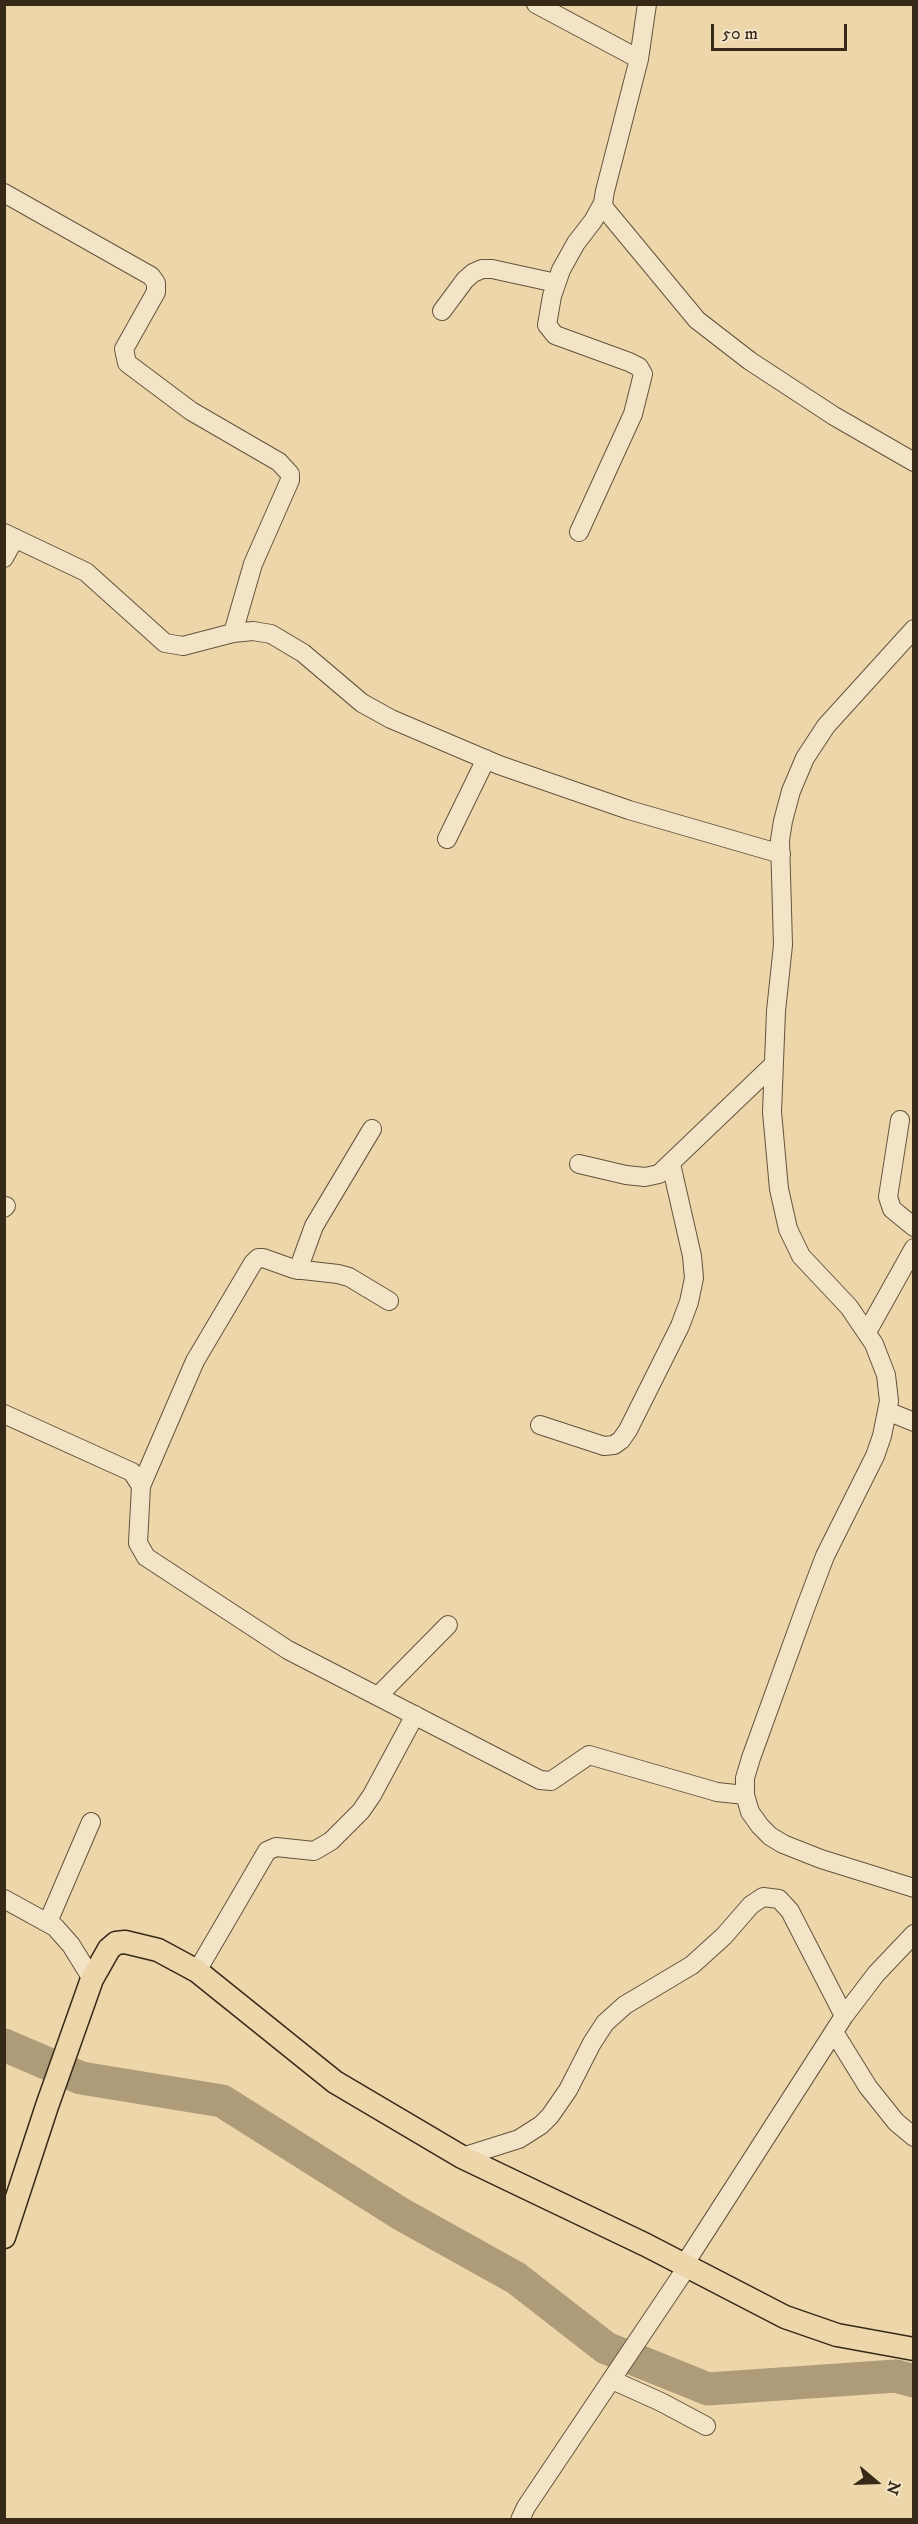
<!DOCTYPE html>
<style>
body{margin:0}
#map{position:relative;width:918px;height:2524px;overflow:hidden;background:#ecd6aa;font-family:"IM FELL DW Pica",serif}
canvas{display:block}
.frame{position:absolute;inset:0;border:6px solid #362917;pointer-events:none}
.north{position:absolute;left:846px;top:2452px;width:60px;height:60px;-webkit-text-stroke:4px #f3e4c8;paint-order:stroke;rotate:109deg;font-size:16px;font-weight:700;line-height:24px;text-align:center;color:#362917}
.north::after{content:'';display:block;margin:auto;width:21px;height:27px;background:#362917;clip-path:polygon(50% 0,100% 100%,50% 72%,0 100%)}
.scale{position:absolute;left:711px;top:24px;width:136px;height:27px;box-sizing:border-box;border:3px solid #362917;border-top:0;padding-left:8px;font-size:18px;line-height:21px;white-space:nowrap;color:#362917;-webkit-text-stroke:4px #f3e4c8;paint-order:stroke}
</style>
<div id="map">
<canvas width="918" height="2524"></canvas>
<div class="frame"></div>
<div class="north">N</div>
<div class="scale">50 m</div>
</div>
<script>
const c = document.querySelector('canvas').getContext('2d');
c.lineJoin = 'round';
const shape = rows => new Path2D(rows.map(r => 'M' + r).join(''));
function stroke(path, color, width, dash) { c.strokeStyle = color; c.lineWidth = width; c.lineCap = dash ? 'butt' : 'round'; c.setLineDash(dash || []); c.stroke(path); }
stroke(shape([
 [4,2045,81,2078,222,2101,401,2214,516,2278,606,2348,708,2389,896,2376,914,2381]
]), '#ae9b78', 33);
const minor = shape([
 [536,4,639,59],
 [647,4,639,59,605,191,603,203,605,209,697,320,750,361,834,416,914,462],
 [4,193,151,276,156,283,156,292,124,349,127,363,191,411,279,462,290,474,290,480,253,564,233,633],
 [442,311,465,280,473,273,482,269,492,269,556,283],
 [579,532,633,414,643,374,639,367,629,362,555,335,547,325,552,296,561,270,576,243,593,221,603,203],
 [4,533,86,572,165,643,183,646,233,633,253,631,271,634,303,653,362,703,391,719,499,765,629,810,781,854],
 [4,558,15,538],
 [914,629,826,726,805,758,791,791,783,821,780,840,783,945,776,1011,772,1112,779,1189,788,1229,801,1256,849,1307,874,1344,886,1375,889,1401,882,1436,875,1456,825,1556,806,1606,751,1758,745,1778,745,1795,750,1812,760,1826,770,1836,783,1844,821,1859,914,1888],
 [447,839,486,759],
 [900,1120,888,1197,892,1209,914,1227],
 [579,1164,626,1175,645,1177,659,1174,773,1065],
 [4,1208,6,1206],
 [298,1270,314,1226,372,1129],
 [867,1332,914,1248],
 [887,1411,914,1422],
 [4,1414,132,1472,141,1486,138,1543,146,1557,288,1650,540,1780,551,1781,589,1755,717,1792,745,1795],
 [540,1425,604,1446,614,1445,621,1440,628,1430,680,1326,689,1302,694,1278,692,1256,671,1164],
 [141,1486,195,1361,253,1263,258,1258,263,1258,294,1269,338,1274,349,1277,389,1301],
 [378,1696,448,1625],
 [4,1899,55,1927,71,1945,92,1979],
 [48,1922,91,1822],
 [197,1971,267,1851,276,1847,314,1851,331,1841,361,1811,372,1795,415,1715],
 [834,2032,868,2087,896,2122,914,2137],
 [462,2157,519,2139,541,2125,550,2116,568,2090,592,2043,605,2023,625,2005,692,1965,724,1936,751,1905,763,1897,779,1899,790,1911,844,2016],
 [684,2265,844,2016,876,1974,914,1934],
 [612,2380,661,2402,706,2426],
 [520,2520,526,2507,687,2267]
]);
const major = shape([
 [4,2237,47,2106,92,1979,109,1949,116,1943,125,1942,158,1950,197,1971,335,2082,462,2157,646,2245,785,2317,837,2335,914,2349]
]);
stroke(minor, '#64543c', 20);
stroke(major, '#362917', 25);
stroke(minor, '#f3e4c8', 18);
stroke(major, '#ecd6aa', 22);
</script>
